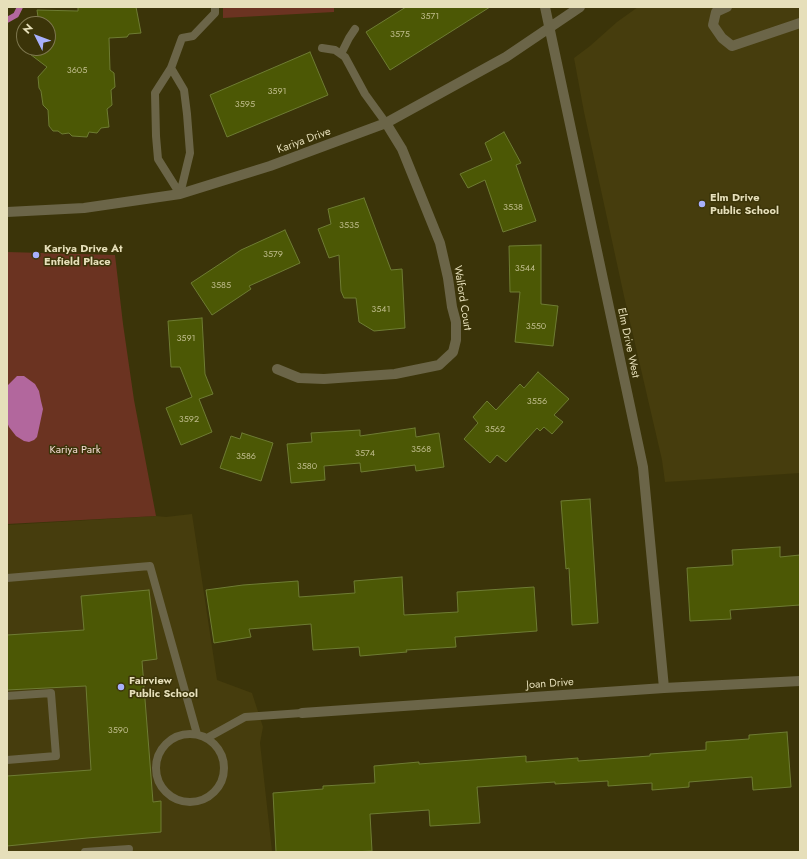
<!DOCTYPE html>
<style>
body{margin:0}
#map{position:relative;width:807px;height:859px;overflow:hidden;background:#3b3409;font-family:Jost,sans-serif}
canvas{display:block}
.frame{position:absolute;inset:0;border:8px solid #e6dfba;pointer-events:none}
.north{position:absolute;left:16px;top:16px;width:40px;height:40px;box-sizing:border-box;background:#3b3409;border:1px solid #7f7850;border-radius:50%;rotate:312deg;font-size:11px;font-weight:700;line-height:16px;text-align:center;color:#e6dfba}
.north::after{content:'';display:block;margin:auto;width:14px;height:18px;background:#a8b0fc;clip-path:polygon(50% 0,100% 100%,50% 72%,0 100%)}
</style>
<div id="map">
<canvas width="807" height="859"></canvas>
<div class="frame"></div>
<div class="north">N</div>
</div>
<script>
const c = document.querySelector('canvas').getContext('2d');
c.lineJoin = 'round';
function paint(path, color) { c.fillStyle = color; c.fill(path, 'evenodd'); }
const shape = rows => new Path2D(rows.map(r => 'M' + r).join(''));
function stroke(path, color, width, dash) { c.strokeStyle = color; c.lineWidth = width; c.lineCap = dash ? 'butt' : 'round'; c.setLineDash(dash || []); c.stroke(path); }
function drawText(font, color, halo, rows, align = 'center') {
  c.font = font + ' Jost,sans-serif'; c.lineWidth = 3; c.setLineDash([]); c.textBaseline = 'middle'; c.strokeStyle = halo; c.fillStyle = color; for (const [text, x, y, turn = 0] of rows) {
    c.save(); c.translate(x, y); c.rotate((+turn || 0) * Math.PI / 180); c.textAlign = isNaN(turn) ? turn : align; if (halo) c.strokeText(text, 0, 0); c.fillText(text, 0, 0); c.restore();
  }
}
paint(shape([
 [638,7,800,7,800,473,665,482,662,460,624,296,584,112,574,58,590,46,617,22],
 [192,514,217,680,252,693,263,727,260,743,272,851,7,852,7,525,156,516,166,517]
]), '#463d0d');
paint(shape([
 [223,7,334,7,334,12,223,18],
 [7,252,115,255,123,324,134,400,156,516,7,524]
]), '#6b3321');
paint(shape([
 [17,376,24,376,35,384,39,391,41,401,43,409,39,428,37,437,34,440,29,442,24,441,16,436,9,427,7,422,7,386]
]), '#b2679d');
stroke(shape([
 [7,20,16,15,20,7]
]), '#b2679d', 6);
const building = shape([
 [78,7,136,7,141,33,129,34,127,37,109,38,110,70,114,73,115,87,111,90,112,105,107,109,109,127,101,128,97,133,89,132,87,137,72,136,69,133,62,134,58,131,53,131,49,126,48,110,43,105,41,91,39,88,38,77,47,67,22,48,48,48,48,24,39,24,37,10,78,11,78,7],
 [406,7,490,7,390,70,366,32,406,7],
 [310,52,328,95,227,137,210,95,310,52],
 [504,132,521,163,516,165,536,221,503,232,485,180,468,188,460,174,492,160,485,143,504,132],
 [364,198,391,270,402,269,405,328,374,331,359,322,356,298,344,298,341,291,339,255,329,258,318,229,331,224,328,209,364,198],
 [285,230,300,263,249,286,251,289,212,315,191,283,241,250,285,230],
 [541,245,541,304,558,306,553,346,515,342,520,292,510,292,509,246,541,245],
 [202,318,205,374,213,394,199,399,212,432,181,445,166,408,192,397,180,367,171,367,168,321,202,318],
 [538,372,569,399,554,415,563,422,552,434,544,427,540,431,537,428,506,462,497,455,490,463,464,439,478,423,473,417,487,401,496,410,520,384,524,388,538,372],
 [415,428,416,437,439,433,444,467,416,471,415,465,361,472,360,463,324,466,325,480,291,483,287,444,312,442,311,433,360,430,360,436,415,428],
 [242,433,273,443,261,481,220,468,231,436,240,439,242,433],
 [590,499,598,623,572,625,569,568,566,569,561,501,590,499],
 [780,547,780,557,800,555,800,605,730,610,731,619,690,621,687,568,733,565,732,550,780,547],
 [402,577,404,615,458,612,457,592,534,587,537,631,455,637,456,647,406,650,407,652,360,656,359,647,313,650,311,624,249,629,251,637,214,643,206,590,243,585,298,581,299,597,355,593,354,581,402,577],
 [149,590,157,659,142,661,153,802,161,801,161,832,87,838,7,846,7,776,91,770,86,686,7,690,7,635,84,630,81,596,149,590],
 [787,732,791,787,753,790,752,777,689,782,689,787,652,790,652,783,608,786,608,781,555,784,555,782,477,787,480,823,430,826,429,810,370,814,372,851,352,852,276,852,273,793,323,789,323,786,375,783,374,766,419,762,419,764,526,756,526,762,578,758,578,761,650,756,650,754,706,750,706,742,749,739,749,735,787,732]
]);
paint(building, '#4c5805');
stroke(building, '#6e7c33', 1);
stroke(shape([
 [322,48,335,50,345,57,365,94,386,123],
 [341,54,349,38,355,29],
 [171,68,184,90,187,114,190,153,180,194],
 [180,194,158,159,156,136,155,93,171,68,182,38,193,36,215,13,215,7],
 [7,578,150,566,197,734],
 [7,696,51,693,56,756,7,760],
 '156 768a34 34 0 1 1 68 0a34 34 0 1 1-68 0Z',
 [207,738,245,717,302,713],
 [85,852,129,849]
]), '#6b6548', 8);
stroke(shape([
 [545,7,643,467,664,688],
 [727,7,716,12,713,25,722,38,732,46,800,23],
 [7,212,84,208,180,194,270,166,386,123,506,57,580,7],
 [277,369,299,378,324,379,395,374,439,365,453,352,456,340,456,322,452,307,448,278,440,243,402,149,386,123],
 [302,713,664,688,800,681]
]), '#6b6548', 10);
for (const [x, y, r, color] of [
 [702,204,4,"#a8b0fc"],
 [36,255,4,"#a8b0fc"],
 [121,687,4,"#a8b0fc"]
]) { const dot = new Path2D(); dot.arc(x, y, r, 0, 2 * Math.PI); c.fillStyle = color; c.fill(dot); stroke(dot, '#3b3409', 1.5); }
drawText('9px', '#c0bd8d', null, [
 ["3571",430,17],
 ["3575",400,35],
 ["3605",77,71],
 ["3591",277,92],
 ["3595",245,105],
 ["3538",513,208],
 ["3535",349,226],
 ["3579",273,255],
 ["3544",525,269],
 ["3585",221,286],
 ["3541",381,310],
 ["3550",536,327],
 ["3591",186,339],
 ["3556",537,402],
 ["3592",189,420],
 ["3562",495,430],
 ["3568",421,450],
 ["3574",365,454],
 ["3586",246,457],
 ["3580",307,467],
 ["3590",118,731]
]);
drawText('11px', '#e6dfba', '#3b3409', [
 ["Kariya Drive",304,141,-20],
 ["Walford Court",462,298,81],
 ["Elm Drive West",628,343,78],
 ["Joan Drive",550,684,-4]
]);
drawText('bold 11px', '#e6dfba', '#3b3409', [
 ["Elm Drive",710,198],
 ["Public School",710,211],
 ["Kariya Drive At",44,249],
 ["Enfield Place",44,262],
 ["Fairview",129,681],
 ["Public School",129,694]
], 'left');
drawText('11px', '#f4dbd3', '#3b3409', [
 ["Kariya Park",75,450]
]);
</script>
